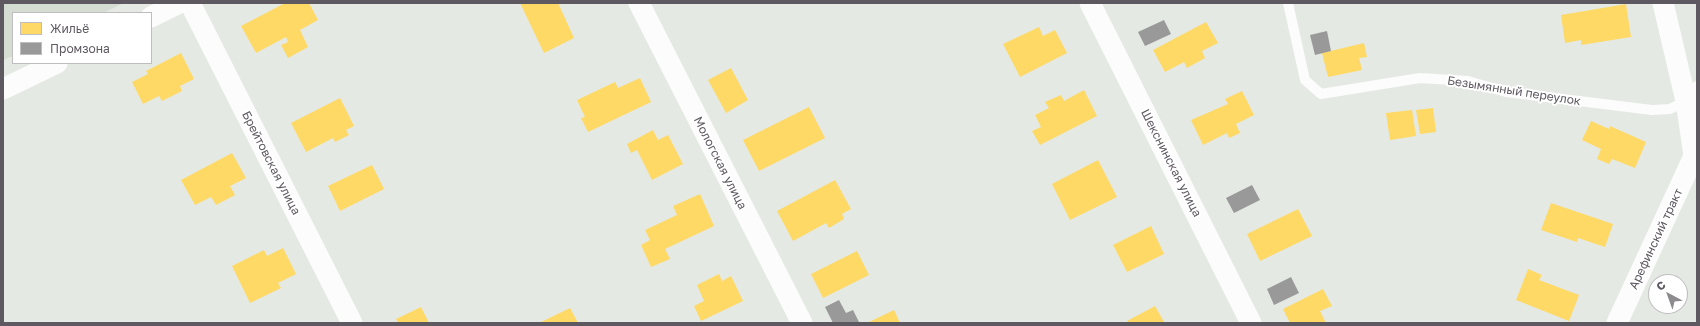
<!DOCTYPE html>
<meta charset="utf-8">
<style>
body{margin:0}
#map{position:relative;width:1700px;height:326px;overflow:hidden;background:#e4e9e3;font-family:"Golos Text",sans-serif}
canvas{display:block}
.frame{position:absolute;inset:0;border:4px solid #5e5961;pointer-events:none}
.legend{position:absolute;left:12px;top:12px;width:140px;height:52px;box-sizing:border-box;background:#fff;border:1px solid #bfbdc0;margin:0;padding:5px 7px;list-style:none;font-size:12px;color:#5e5961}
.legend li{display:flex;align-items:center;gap:8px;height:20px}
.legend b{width:20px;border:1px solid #bfbdc0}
.north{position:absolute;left:1648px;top:274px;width:40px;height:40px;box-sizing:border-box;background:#fff;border:1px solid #bfbdc0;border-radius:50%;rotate:319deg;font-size:11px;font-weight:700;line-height:16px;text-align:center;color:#5e5961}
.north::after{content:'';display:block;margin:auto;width:14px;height:18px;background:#8d8b8e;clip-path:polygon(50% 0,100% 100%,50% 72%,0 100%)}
</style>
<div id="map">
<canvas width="1700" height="326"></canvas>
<div class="frame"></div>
<ul class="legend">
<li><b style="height:11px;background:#ffd966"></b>Жильё</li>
<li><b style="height:11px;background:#999"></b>Промзона</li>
</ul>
<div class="north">С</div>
</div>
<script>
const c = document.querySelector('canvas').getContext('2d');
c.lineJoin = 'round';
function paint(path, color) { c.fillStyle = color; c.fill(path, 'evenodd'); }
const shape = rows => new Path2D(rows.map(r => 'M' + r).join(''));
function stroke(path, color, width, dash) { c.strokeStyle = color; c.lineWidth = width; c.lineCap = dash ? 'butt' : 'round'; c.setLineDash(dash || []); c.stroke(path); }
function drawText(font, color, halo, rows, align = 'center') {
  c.font = font + ' "Golos Text",sans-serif'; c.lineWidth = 4; c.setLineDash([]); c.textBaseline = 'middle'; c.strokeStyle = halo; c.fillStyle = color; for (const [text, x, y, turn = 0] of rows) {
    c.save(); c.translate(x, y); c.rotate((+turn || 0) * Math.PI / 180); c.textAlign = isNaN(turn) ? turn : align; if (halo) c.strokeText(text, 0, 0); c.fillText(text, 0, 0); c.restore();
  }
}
paint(shape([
 [3,3,124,3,103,13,13,13,13,56,3,60]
]), '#d5ddd2');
paint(shape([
 [285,3,309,3,318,20,300,30,308,47,288,58,281,45,288,42,286,37,256,53,241,26],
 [520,3,558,3,574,38,544,53],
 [1626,4,1631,37,1581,45,1581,40,1565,43,1561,15],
 [1206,22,1218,43,1202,51,1205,58,1187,68,1184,62,1165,72,1153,50],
 [1039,27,1043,36,1055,30,1067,53,1020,77,1003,44],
 [1364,43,1367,57,1359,58,1362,70,1328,77,1322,53],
 [181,53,194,79,180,86,182,91,162,101,159,96,143,104,132,82,148,74,146,71],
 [731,68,748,100,726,113,708,80],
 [640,78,651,102,588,132,581,118,585,117,577,100,615,82,618,88],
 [1084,90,1097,116,1040,145,1032,131,1041,127,1035,115,1049,108,1045,102,1061,95,1064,101],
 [1242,91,1254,115,1236,124,1240,133,1229,138,1227,133,1203,145,1191,120,1228,104,1225,99],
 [340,98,354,126,346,130,349,135,335,142,333,138,306,152,291,123],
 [809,107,825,138,759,171,743,140],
 [1433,108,1436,132,1420,134,1416,110],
 [1412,110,1416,136,1390,140,1386,113],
 [1591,121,1609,129,1610,126,1646,142,1635,168,1612,159,1609,164,1597,159,1601,149,1582,140],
 [653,130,658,140,668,135,683,164,652,180,637,150,631,153,627,144],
 [232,153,246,178,230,186,235,195,216,205,211,197,195,205,181,180],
 [1098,160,1117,197,1070,220,1052,184],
 [372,165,384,189,340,211,328,186],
 [835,180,851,209,842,214,844,219,829,228,826,223,793,241,777,211],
 [700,194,714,226,665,249,670,259,651,267,641,245,650,240,645,230,677,215,673,206],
 [1551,203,1613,224,1605,247,1578,238,1577,242,1541,230],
 [1298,209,1312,236,1260,261,1247,234],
 [1151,226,1164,254,1127,272,1113,245],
 [283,248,296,274,278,283,281,288,250,303,232,266,264,250,267,256],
 [857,251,869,275,823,298,811,274],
 [1528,269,1542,275,1539,280,1579,295,1569,321,1516,300],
 [719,274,722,281,731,276,743,301,701,321,694,306,704,301,697,285],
 [1323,289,1332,306,1320,311,1326,323,1290,323,1283,309],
 [1155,306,1164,322,1128,323,1127,321],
 [421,307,429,323,398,323,396,319],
 [570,308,578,323,539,323],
 [894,310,900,323,867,323]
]), '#ffd966');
paint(shape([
 [1164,20,1171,34,1145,46,1138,32],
 [1327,31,1331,51,1315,55,1310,35],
 [1252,185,1260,200,1234,213,1226,198],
 [1291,277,1299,293,1274,305,1267,289],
 [839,300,846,313,853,310,859,322,833,323,825,307]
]), '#999');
stroke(shape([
 [1288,3,1305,80,1321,94,1420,78,1468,81,1506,92,1652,110,1670,109,1686,101,1697,86]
]), '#fbfcfb', 10);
stroke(shape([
 [190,3,352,323],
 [639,3,802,323],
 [1090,3,1251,323],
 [1663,3,1686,101,1694,156,1697,162],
 [151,17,179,3],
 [3,89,57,63],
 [1617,323,1694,156]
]), '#fbfcfb', 21);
drawText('12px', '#5e5961', '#fff', [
 ["Безымянный переулок",1514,91,9],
 ["Брейтовская улица",271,163,63],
 ["Мологская улица",720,163,63],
 ["Шекснинская улица",1171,163,63],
 ["Арефинский тракт",1656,239,-65]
]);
</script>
